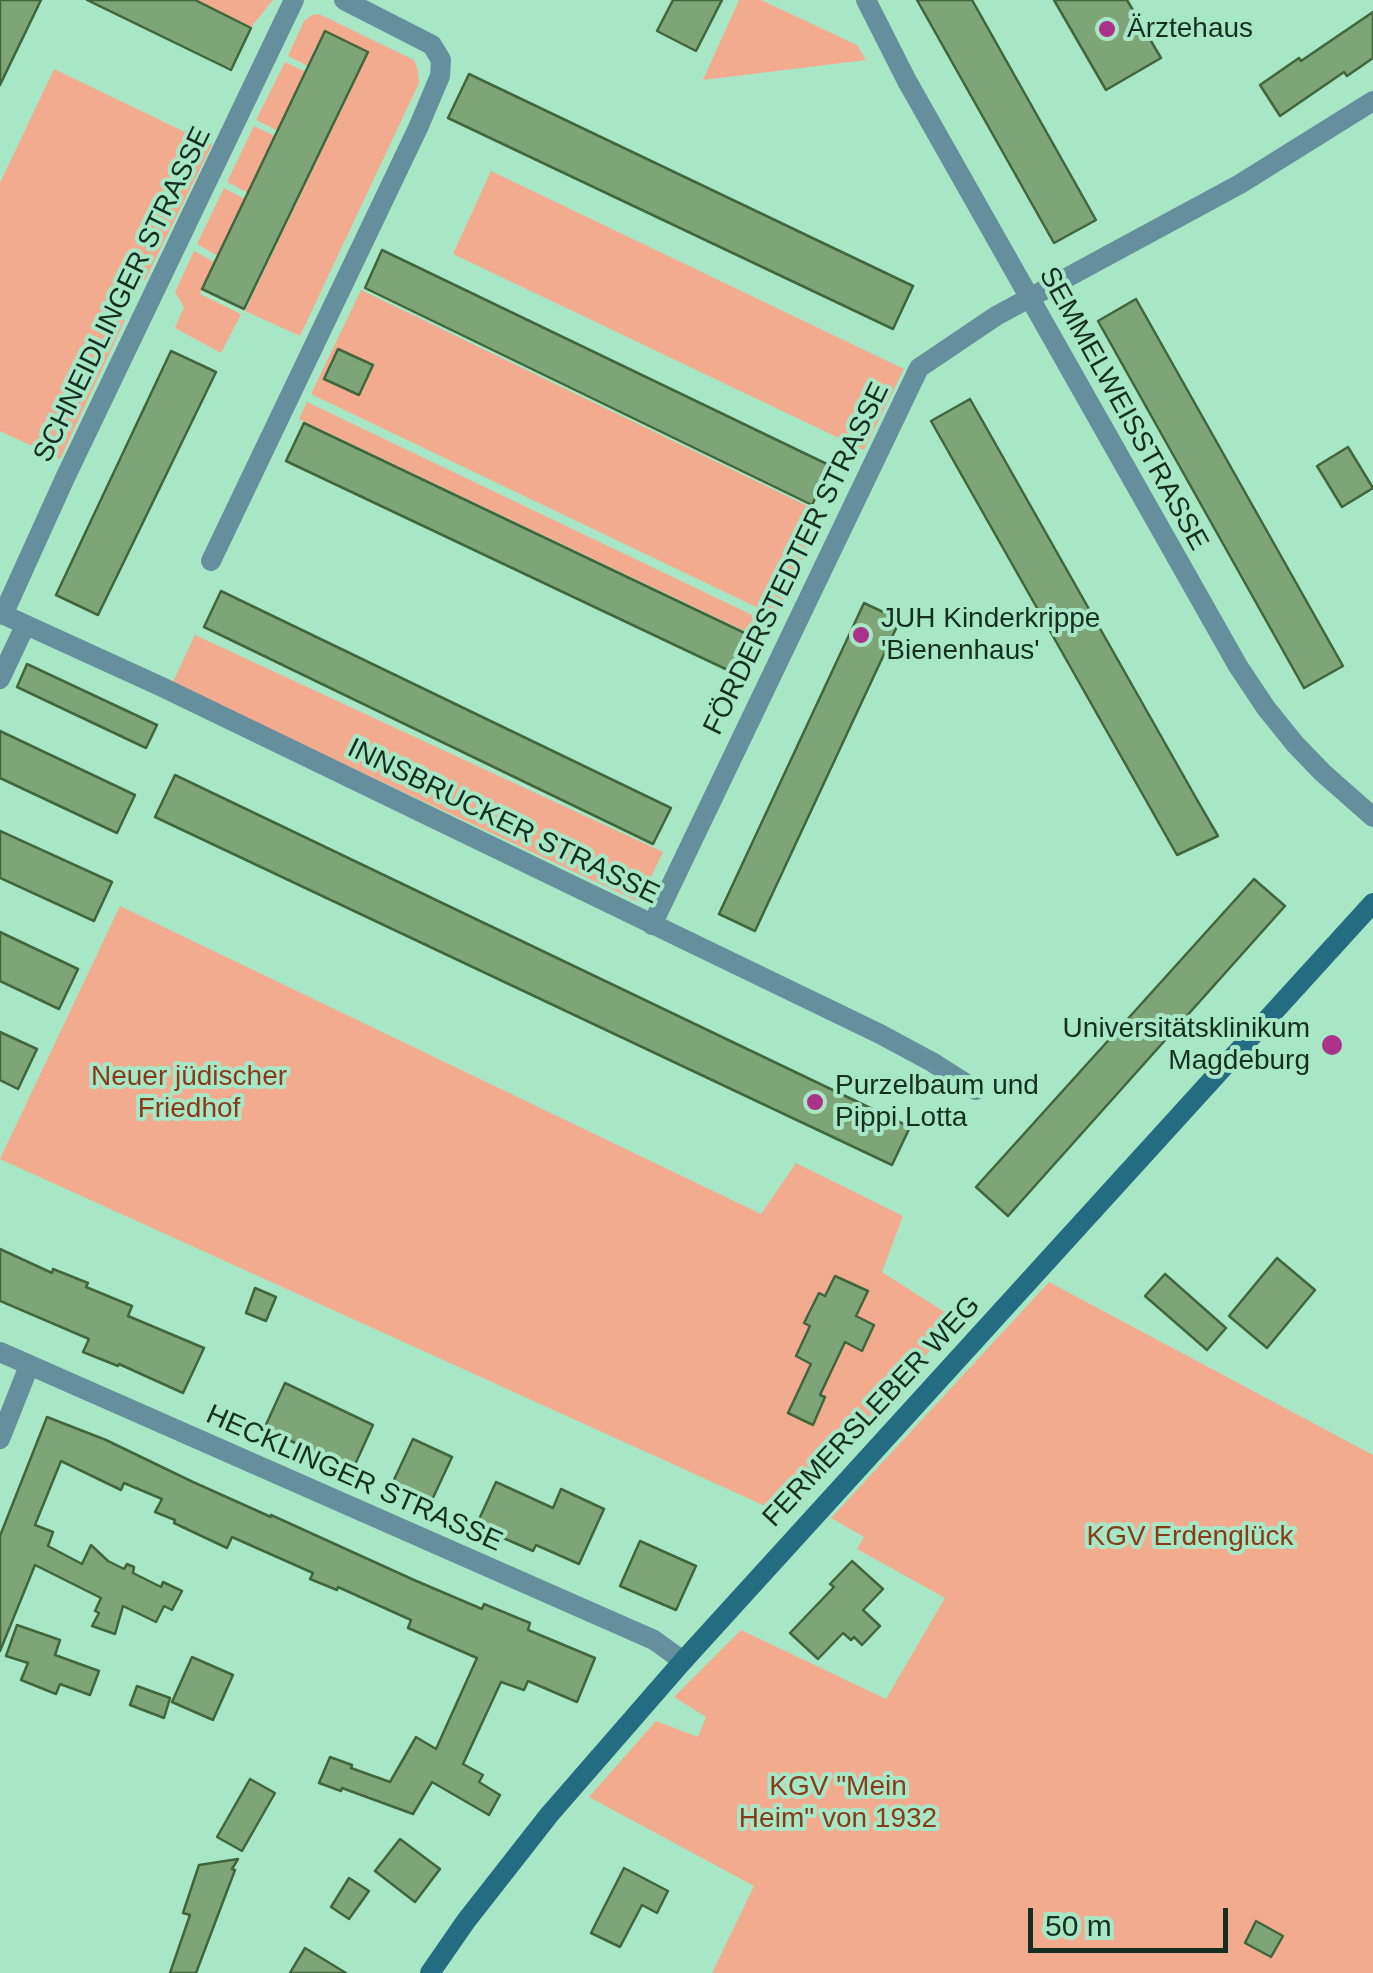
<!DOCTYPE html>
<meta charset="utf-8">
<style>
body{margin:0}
#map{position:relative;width:1373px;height:1973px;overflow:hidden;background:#a8e7c5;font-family:Helvetica,sans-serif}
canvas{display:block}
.scale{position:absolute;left:1028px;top:1908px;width:200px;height:45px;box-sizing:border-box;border:5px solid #162f23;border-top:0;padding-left:12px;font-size:30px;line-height:35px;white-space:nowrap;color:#162f23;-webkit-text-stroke:8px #a8e7c5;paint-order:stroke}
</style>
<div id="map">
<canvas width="1373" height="1973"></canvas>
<div class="scale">50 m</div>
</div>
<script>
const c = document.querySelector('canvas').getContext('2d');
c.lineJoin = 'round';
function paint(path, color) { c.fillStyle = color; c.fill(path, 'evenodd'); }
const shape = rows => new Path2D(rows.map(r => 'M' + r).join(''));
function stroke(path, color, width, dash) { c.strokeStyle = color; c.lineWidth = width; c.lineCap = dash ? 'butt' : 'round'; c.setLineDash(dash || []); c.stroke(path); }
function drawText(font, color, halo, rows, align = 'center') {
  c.font = font + ' Helvetica,sans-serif'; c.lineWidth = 8; c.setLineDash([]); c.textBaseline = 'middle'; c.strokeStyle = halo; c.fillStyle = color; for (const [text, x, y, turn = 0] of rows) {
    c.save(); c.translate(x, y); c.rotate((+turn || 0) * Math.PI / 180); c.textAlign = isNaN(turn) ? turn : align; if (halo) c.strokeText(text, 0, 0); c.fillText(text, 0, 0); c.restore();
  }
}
paint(shape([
 [195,0,273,0,251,27],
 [739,0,761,0,857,45,866,60,703,80],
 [319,14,414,60,418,71,419,83,300,336,245,311,369,52,325,30,308,66,288,56,304,21,312,15],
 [285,62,306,72,278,131,256,120],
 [54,69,212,145,145,280,128,274,110,312,125,320,60,459,0,431,0,183],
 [254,126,275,136,248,193,227,182],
 [491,171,904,369,864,450,453,254],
 [224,188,245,199,218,256,197,244],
 [194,251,214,262,200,294,241,314,221,353,175,328,184,307,175,292],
 [361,290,824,514,775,616,311,394],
 [307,402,771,624,764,640,299,419],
 [195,635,663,852,639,902,172,684],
 [120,906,761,1214,796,1163,903,1216,882,1272,957,1320,785,1515,0,1159],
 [1049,1282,1373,1455,1373,1973,712,1973,754,1886,589,1797,656,1721,698,1737,706,1717,674,1697,741,1630,886,1699,945,1598,857,1549,864,1537,831,1518]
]), '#f3ab90');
const building = shape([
 [0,0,41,0,0,85,0,0],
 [87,0,195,0,251,28,231,70,87,0],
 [673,0,722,0,696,51,657,31,673,0],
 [917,0,972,0,1096,220,1054,243,917,0],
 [1054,0,1127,0,1161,58,1106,90,1054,0],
 [1373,12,1373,58,1347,76,1344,72,1280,116,1260,85,1299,58,1301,61,1373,12],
 [325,31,368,52,244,309,202,289,325,31],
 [469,74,913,286,893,329,448,118,469,74],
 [382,250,831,466,812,505,365,288,382,250],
 [1136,299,1343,666,1304,688,1098,321,1136,299],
 [338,349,373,365,359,395,324,379,338,349],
 [171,351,216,372,98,615,56,595,171,351],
 [970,399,1200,805,1218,836,1177,855,931,421,970,399],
 [304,423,751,636,734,673,286,461,304,423],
 [1348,447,1373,488,1342,507,1317,466,1348,447],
 [221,591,671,808,653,844,204,627,221,591],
 [864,603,900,620,755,931,719,914,864,603],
 [27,664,157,725,146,748,17,687,27,664],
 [0,731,135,795,117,833,0,778,0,731],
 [175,775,910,1127,892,1165,155,817,175,775],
 [0,831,112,882,94,921,0,878,0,831],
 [1254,879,1285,906,1008,1216,976,1187,1254,879],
 [0,932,78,969,59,1009,0,981,0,932],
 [0,1032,37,1049,18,1089,0,1080,0,1032],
 [0,1249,52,1273,53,1269,88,1283,86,1287,132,1306,128,1316,204,1348,183,1393,119,1364,118,1366,83,1352,89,1339,0,1301,0,1249],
 [1277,1258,1315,1290,1267,1348,1229,1316,1277,1258],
 [1165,1274,1226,1328,1207,1350,1145,1296,1165,1274],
 [835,1276,868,1291,856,1316,874,1325,862,1351,845,1342,820,1395,825,1397,813,1425,788,1413,811,1364,796,1356,810,1326,804,1323,819,1293,825,1296,835,1276],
 [255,1288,276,1297,266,1321,246,1313,255,1288],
 [285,1383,373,1425,353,1469,264,1429,285,1383],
 [47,1417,106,1440,193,1482,271,1517,271,1515,414,1580,482,1609,484,1604,530,1623,528,1630,595,1658,577,1702,528,1681,524,1690,501,1682,463,1764,483,1775,479,1782,500,1795,489,1815,432,1782,413,1814,342,1788,341,1791,319,1783,330,1757,352,1765,351,1768,390,1782,416,1737,436,1749,477,1658,408,1628,411,1620,338,1587,337,1590,310,1579,313,1573,232,1537,227,1548,174,1523,175,1520,155,1512,162,1499,124,1483,121,1490,61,1461,35,1525,53,1532,48,1546,82,1564,91,1545,108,1561,124,1569,127,1564,134,1567,133,1573,161,1587,163,1582,182,1591,172,1610,164,1606,156,1622,123,1606,115,1634,92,1626,99,1613,95,1611,101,1598,35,1565,0,1651,0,1536,47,1417],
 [413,1439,452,1457,431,1502,392,1484,413,1439],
 [496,1482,553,1508,561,1489,604,1509,579,1564,536,1545,533,1551,476,1526,496,1482],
 [640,1541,696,1566,676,1610,620,1586,640,1541],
 [852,1561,883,1589,863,1610,880,1626,862,1645,854,1637,851,1640,843,1633,818,1659,790,1633,834,1587,830,1584,852,1561],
 [17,1625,60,1640,55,1655,99,1671,90,1695,60,1684,56,1694,21,1680,28,1663,6,1656,17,1625],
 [192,1657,233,1675,213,1720,172,1702,192,1657],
 [137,1686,170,1698,164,1718,130,1705,137,1686],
 [250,1779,275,1793,242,1851,217,1837,250,1779],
 [400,1839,440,1869,415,1902,375,1871,400,1839],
 [238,1859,232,1869,235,1870,196,1973,170,1973,190,1915,183,1913,199,1865,238,1859],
 [624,1868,668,1891,657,1913,642,1905,620,1947,591,1933,624,1868],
 [349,1878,369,1891,349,1919,331,1907,349,1878],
 [1256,1921,1283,1936,1271,1957,1245,1943,1256,1921],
 [305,1948,346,1973,290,1973,305,1948]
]);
paint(building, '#7ea577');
stroke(building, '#42663c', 2.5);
stroke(shape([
 [866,0,907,81,1238,666,1266,708,1295,744,1323,773,1373,817],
 [211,561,418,128,440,76,441,60,432,45,344,0],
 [0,613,162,687,880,1034,932,1062,976,1090],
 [3,615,65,478,294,0],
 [0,679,25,626],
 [652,925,919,368,996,316,1240,184,1373,101],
 [0,1352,654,1640,683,1661],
 [0,1439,29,1366]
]), '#658f9d', 20);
stroke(shape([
 [430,1973,466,1921,549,1815,683,1661,1373,903]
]), '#246c81', 20);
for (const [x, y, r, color] of [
 [1107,29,10,"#aa3288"],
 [861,635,10,"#aa3288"],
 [1332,1045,12,"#aa3288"],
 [815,1102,10,"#aa3288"]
]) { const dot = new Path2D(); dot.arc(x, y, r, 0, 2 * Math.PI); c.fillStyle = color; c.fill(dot); stroke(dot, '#a8e7c5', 4); }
drawText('28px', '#162f23', '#a8e7c5', [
 ["Ärztehaus",1127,29],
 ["JUH Kinderkrippe",881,619],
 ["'Bienenhaus'",881,651],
 ["Universitätsklinikum",1310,1029,"right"],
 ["Magdeburg",1310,1061,"right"],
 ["Purzelbaum und",835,1086],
 ["Pippi Lotta",835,1118]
], 'left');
drawText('28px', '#162f23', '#a8e7c5', [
 ["SCHNEIDLINGER STRASSE",123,295,-64],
 ["SEMMELWEISSTRASSE",1123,409,61],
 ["FÖRDERSTEDTER STRASSE",797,559,-64],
 ["INNSBRUCKER STRASSE",503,822,26],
 ["FERMERSLEBER WEG",872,1412,-47],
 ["HECKLINGER STRASSE",354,1479,24]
]);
drawText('28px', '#883b1b', '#a8e7c5', [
 ["Neuer jüdischer",189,1077],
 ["Friedhof",189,1109],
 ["KGV Erdenglück",1190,1537],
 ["KGV \"Mein",838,1787],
 ["Heim\" von 1932",838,1819]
]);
</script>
